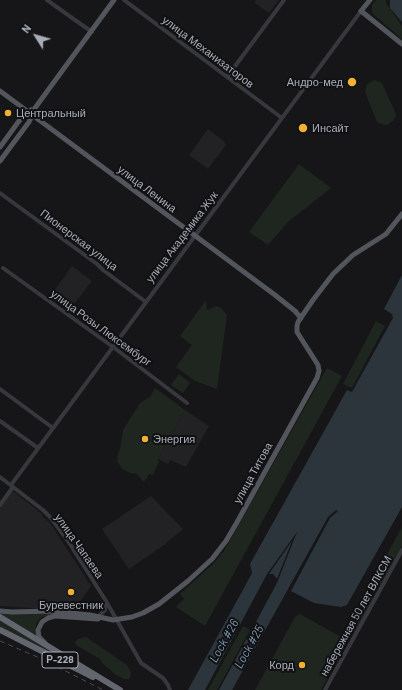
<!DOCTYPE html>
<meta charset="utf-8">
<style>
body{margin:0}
#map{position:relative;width:402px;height:690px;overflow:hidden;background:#161618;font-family:Barlow,sans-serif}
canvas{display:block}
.north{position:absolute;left:16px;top:16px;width:40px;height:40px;-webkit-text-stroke:3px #111113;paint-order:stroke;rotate:307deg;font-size:11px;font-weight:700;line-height:16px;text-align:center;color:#a8adb8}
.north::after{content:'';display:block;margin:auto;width:14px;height:18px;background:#a8adb8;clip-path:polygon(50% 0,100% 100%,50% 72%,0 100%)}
</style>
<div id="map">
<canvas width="402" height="690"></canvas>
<div class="north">N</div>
</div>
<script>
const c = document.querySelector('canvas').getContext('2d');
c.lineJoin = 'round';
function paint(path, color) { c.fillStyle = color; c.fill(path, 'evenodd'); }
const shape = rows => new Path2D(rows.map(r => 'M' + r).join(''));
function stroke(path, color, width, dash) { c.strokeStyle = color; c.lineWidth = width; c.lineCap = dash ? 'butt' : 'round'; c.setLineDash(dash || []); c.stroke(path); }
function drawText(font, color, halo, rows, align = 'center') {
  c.font = font + ' Barlow,sans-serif'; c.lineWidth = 4; c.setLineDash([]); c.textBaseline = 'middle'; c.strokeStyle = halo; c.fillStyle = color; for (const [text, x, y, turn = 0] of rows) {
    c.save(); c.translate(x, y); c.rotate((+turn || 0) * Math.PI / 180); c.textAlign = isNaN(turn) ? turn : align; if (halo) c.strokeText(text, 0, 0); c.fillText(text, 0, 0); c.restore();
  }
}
paint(shape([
 [256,0,279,0,269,13,255,3],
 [208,129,225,142,224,143,226,145,208,169,189,155],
 [72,266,92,281,70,309,51,295],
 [185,410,209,426,186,467,170,460,168,464,158,459],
 [12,490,42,514,42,516,50,523,91,586,74,611,0,606,0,507],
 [151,496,183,529,164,545,129,569,102,529]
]), '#222225');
paint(shape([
 [376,0,386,0,386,3,402,26,402,39,372,13,372,5],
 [375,80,382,83,396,114,394,120,388,125,384,125,377,122,365,92,367,84],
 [299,164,331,188,289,221,268,245,249,232],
 [206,300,207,310,216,306,221,308,227,315,217,389,195,381,176,367,192,345,180,336],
 [376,321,385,326,352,388,343,384],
 [327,368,342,376,205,626,176,607,184,599,180,594,213,564,224,551],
 [179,374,190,383,183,393,171,385],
 [155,388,185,410,158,459,159,462,153,475,149,474,144,482,137,474,130,473,122,469,117,461,118,454,120,449,123,430,140,403,150,397],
 [402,527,402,546,381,585,373,580],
 [367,594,374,597,355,632,348,629],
 [0,613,54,613,53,614,43,617,39,619,36,624,36,636,0,614],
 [300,614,348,641,321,690,255,690,295,617],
 [0,620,84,671,0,628],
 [243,626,250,630,217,690,208,690],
 [86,637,127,665,131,672,130,679,124,679,116,675,102,663,100,659,76,645,75,642,78,639]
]), '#1e261f');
paint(shape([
 [390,0,402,0,402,22,390,8],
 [402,275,402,507,347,605,341,607,314,603,291,591,330,518,338,511,336,510,328,517,232,690,219,690,277,583,297,532,267,574,205,690,188,690,245,586,252,573,250,564,347,390,352,392,393,318,392,314,384,309],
 [292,541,277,579,273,574,269,574]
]), '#2c353c');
stroke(shape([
 [47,0,92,32],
 [124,0,282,118],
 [227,77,284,0],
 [0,193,97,264,103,270,146,302],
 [3,268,113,347,187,403],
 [0,389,53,428],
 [0,421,38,448],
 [0,477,43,510,51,518,68,541,106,601,141,663,163,678,168,685,170,690],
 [11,485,361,11],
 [0,505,13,487],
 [98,617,105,610,106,603],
 [325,690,402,550]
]), '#37383d', 4);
stroke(shape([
 [370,0,361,11,402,44],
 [0,91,275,295,295,311,301,318],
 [0,147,19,121,31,110],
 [0,161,29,122,35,108,114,0],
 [0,611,12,612,50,611,90,615,113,620,132,617,143,613,159,604,188,581,212,559,226,541,236,524,317,378,319,371,318,365,297,332,297,326,298,322,313,300,333,274,353,255,386,234,402,214],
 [45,643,39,637,38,630,42,622,48,618,55,616,98,619]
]), '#53555c', 5);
stroke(shape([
 [0,617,120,690],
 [0,630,93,677]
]), '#63666e', 6);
stroke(shape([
 [0,641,42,659,103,690]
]), '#4a4c52', 1, [5, 4]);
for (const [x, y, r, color] of [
 [352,82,5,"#f2b134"],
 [8,113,4,"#f2b134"],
 [303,128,5,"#f2b134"],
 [145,439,4,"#f2b134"],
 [71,592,4,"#f2b134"],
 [302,665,4,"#f2b134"]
]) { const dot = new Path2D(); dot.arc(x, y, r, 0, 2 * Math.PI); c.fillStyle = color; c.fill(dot); stroke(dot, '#111113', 1.5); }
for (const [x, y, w] of [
 [60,660,36]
]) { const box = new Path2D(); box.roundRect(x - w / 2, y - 8, w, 16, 3); c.fillStyle = '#111113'; c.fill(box); stroke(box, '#a8adb8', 1); }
drawText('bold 10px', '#a8adb8', null, [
 ["Р-228",60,660]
]);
drawText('11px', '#a8adb8', '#111113', [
 ["улица Механизаторов",208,52,37],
 ["улица Ленина",147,189,37],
 ["улица Академика Жук",182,237,-53],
 ["Пионерская улица",79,240,37],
 ["улица Розы Люксембург",101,328,36],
 ["улица Титова",253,473,-61],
 ["улица Чапаева",79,546,55],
 ["набережная 50 лет ВЛКСМ",356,616,-61]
]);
drawText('11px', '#a8adb8', '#111113', [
 ["Андро-мед",343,82,"right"],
 ["Центральный",16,113],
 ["Инсайт",312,128],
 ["Энергия",153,439],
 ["Буревестник",71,605,"center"],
 ["Корд",294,665,"right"]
], 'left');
drawText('italic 12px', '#7f9bb3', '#111113', [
 ["Lock #26",224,641,-61],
 ["Lock #25",249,647,-61]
]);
</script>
